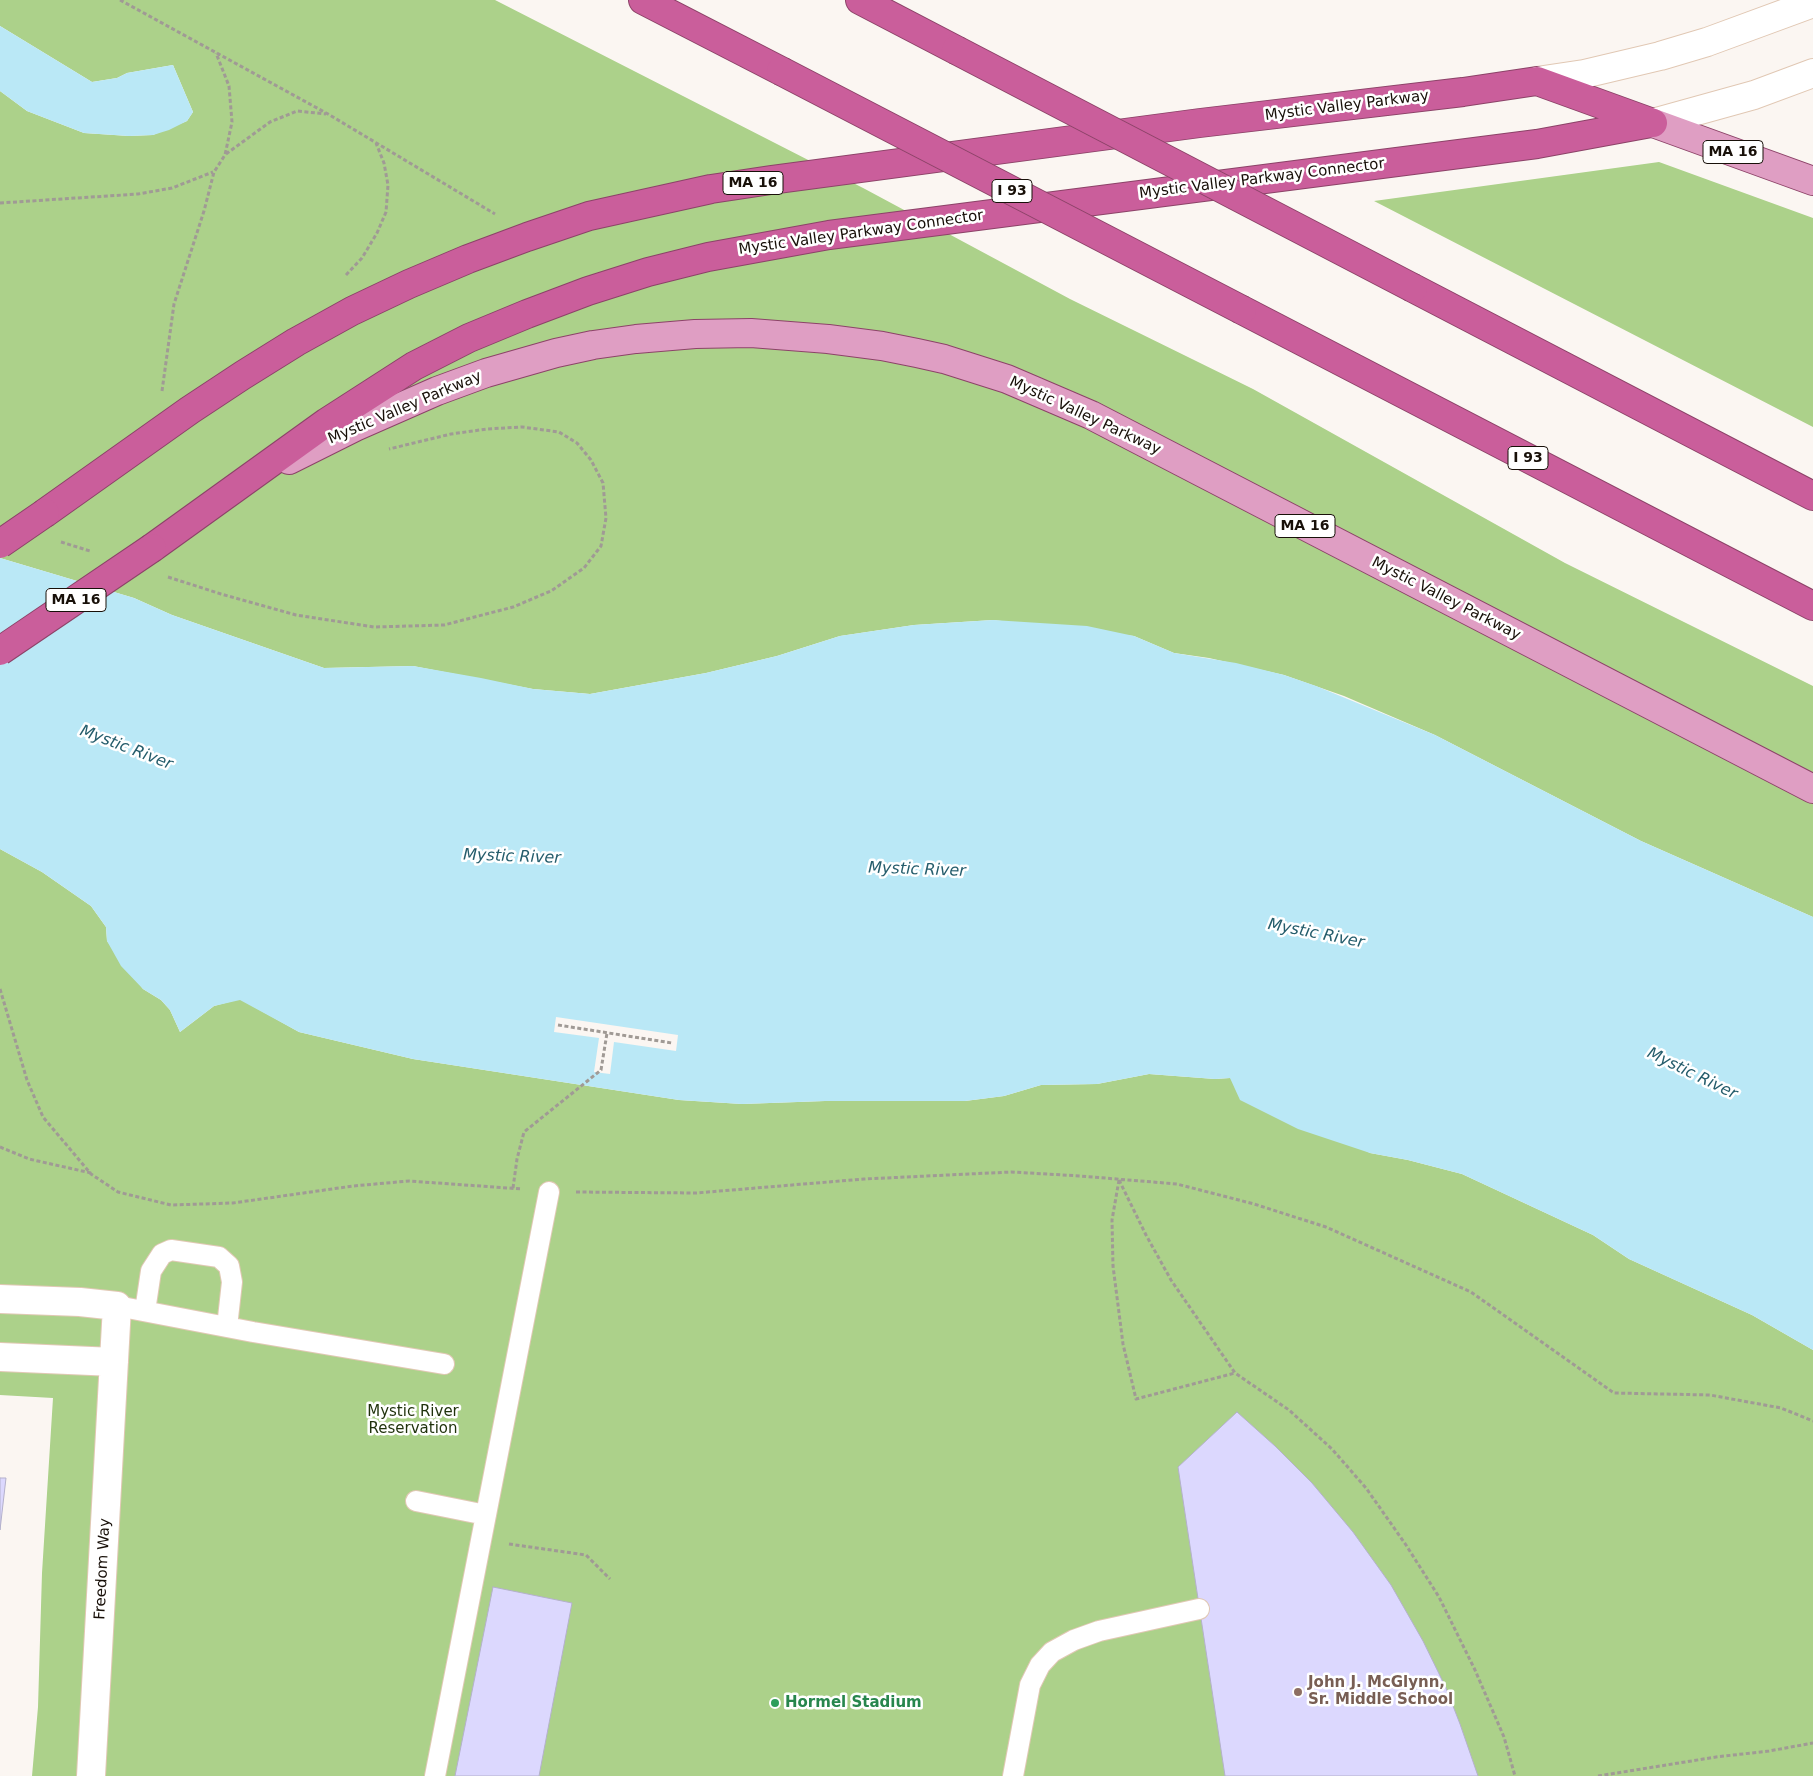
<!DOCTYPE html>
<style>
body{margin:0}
canvas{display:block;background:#fbf6f2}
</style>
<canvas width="1813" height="1776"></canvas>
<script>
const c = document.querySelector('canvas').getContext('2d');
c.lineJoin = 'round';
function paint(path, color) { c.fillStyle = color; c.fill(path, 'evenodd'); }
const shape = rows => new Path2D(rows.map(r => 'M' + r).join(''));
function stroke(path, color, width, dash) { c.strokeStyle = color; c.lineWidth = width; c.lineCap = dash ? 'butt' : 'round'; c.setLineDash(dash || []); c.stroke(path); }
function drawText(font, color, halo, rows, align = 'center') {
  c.font = font + ' "DejaVu Sans",sans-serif'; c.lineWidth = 5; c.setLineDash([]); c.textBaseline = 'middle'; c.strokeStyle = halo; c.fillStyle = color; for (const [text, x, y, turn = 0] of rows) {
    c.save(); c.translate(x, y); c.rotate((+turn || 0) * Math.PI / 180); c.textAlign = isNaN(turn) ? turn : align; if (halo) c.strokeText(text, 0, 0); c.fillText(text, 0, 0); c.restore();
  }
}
paint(shape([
 [0,0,495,0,865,189,1070,299,1253,389,1565,563,1813,686,1813,917,1641,841,1435,735,1344,696,1284,675,1209,658,1174,653,1134,636,993,620,914,625,840,636,777,656,706,673,590,694,533,689,413,666,324,668,172,615,134,598,0,558,0,91,27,111,84,133,129,136,153,135,187,121,193,112,173,65,127,73,117,78,92,82,0,26],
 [1659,162,1813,218,1813,427,1374,201],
 [0,849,42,872,91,906,106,927,107,941,143,989,161,1000,170,1010,180,1032,214,1006,240,999,299,1032,413,1059,679,1100,742,1104,825,1101,965,1101,1004,1096,1041,1085,1097,1084,1149,1074,1215,1079,1230,1078,1370,1153,1408,1160,1462,1174,1593,1235,1629,1259,1752,1315,1813,1350,1813,1776,32,1776,38,1707,42,1573,53,1398,0,1395]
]), '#acd18a');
paint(shape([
 [0,26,92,82,117,78,127,73,173,65,193,112,187,121,169,130,153,135,129,136,84,133,27,111,0,91],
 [0,558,134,598,172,615,324,668,413,666,481,678,533,689,590,694,706,673,777,656,840,636,914,625,993,620,1087,626,1134,636,1174,653,1236,663,1284,675,1316,686,1435,735,1641,841,1813,917,1813,1350,1752,1315,1629,1259,1593,1235,1462,1174,1408,1160,1370,1153,1298,1129,1240,1100,1230,1078,1215,1079,1149,1074,1097,1084,1041,1085,1004,1096,965,1101,825,1101,742,1104,679,1100,413,1059,299,1032,240,1000,214,1006,180,1032,170,1010,161,1000,143,989,121,966,107,941,106,927,91,906,42,872,0,849]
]), '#bae8f6');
paint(shape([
 [556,1017,678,1035,676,1051,614,1042,610,1074,594,1072,599,1038,554,1032]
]), '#fbf6f2');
const building = shape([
 [1237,1412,1275,1446,1312,1483,1353,1532,1391,1585,1423,1641,1446,1688,1460,1724,1478,1776,1225,1776,1178,1467,1237,1412],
 [0,1478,6,1478,0,1530,0,1478],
 [493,1587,572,1603,539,1776,455,1776,493,1587]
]);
paint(building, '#dcd8fe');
stroke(building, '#b4b1cc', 1);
const lane = shape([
 [117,1306,253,1332,444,1364],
 [145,1311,151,1271,162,1254,171,1250,219,1257,229,1266,232,1282,227,1327],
 [416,1501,486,1515],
 [435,1776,549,1192],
 [1013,1776,1030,1685,1040,1665,1052,1652,1074,1640,1099,1631,1199,1609]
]);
const street = shape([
 [0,1299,80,1302,117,1306,91,1776],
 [0,1357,114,1362]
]);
const secondary = shape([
 [1537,81,1584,74,1660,56,1707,42,1813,3],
 [1653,123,1754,95,1813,73]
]);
const primary = shape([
 [1653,123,1813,181],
 [289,460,355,427,437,391,486,373,556,353,593,345,636,339,695,334,751,333,828,339,882,346,917,353,944,359,1007,379,1091,415,1813,789]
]);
const highway = shape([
 [643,0,781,71],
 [860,0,956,50],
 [1413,288,1813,496],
 [1242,310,1813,606],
 [45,513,190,410,243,375,296,342,352,311,409,284,468,259,527,237,589,216,711,189,771,180,1200,123,1463,92,1537,81,1653,123],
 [152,548,327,422,414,366,469,338,527,314,588,291,648,272,708,257,829,235,1537,144,1651,123]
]);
stroke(lane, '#e1c8b4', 22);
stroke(street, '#e1c8b4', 30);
stroke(secondary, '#e1c8b4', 30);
stroke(primary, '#8c4368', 30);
stroke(highway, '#8c4368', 30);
stroke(shape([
 [120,0,328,114,495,214],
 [226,154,270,122,297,111,326,114],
 [0,203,138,194,172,188,213,172],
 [346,275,362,258,377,233,386,212,388,185,384,163,376,143],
 [162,391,174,304,204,211,214,172,225,155,232,122,229,86,216,53],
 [61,542,90,551],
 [168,577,221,594,296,615,374,627,444,625,513,607,551,591,584,568,601,546,606,518,603,483,591,460,577,443,559,432,522,427,487,429,451,434,389,449],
 [0,989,27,1080,43,1117,91,1174,118,1192,171,1205,233,1203,353,1186,409,1181,522,1189],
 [558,1025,672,1043],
 [0,1147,29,1159,91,1173],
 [1119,1180,1146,1235,1171,1280,1235,1373,1289,1410,1332,1449,1366,1488,1406,1545,1439,1597,1475,1670,1504,1737,1515,1776],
 [1119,1180,1112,1220,1113,1266,1123,1344,1136,1399,1235,1373],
 [513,1188,517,1159,524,1132,601,1070,607,1033],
 [576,1192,696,1193,864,1179,1011,1172,1080,1176,1177,1184,1254,1204,1326,1227,1471,1292,1614,1393,1710,1395,1781,1408,1813,1421],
 [509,1544,586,1555,610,1579],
 [1598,1776,1716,1757,1769,1751,1813,1743]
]), '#a09a95', 3, [4, 2.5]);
stroke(lane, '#fff', 20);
stroke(street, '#fff', 28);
stroke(secondary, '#fff', 28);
stroke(primary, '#df9ec3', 28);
stroke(highway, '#ca5e9b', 28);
const highwayBridge = shape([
 [956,50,1413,288],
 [781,71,1242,310],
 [0,544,45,513],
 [0,651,152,548]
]);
stroke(highwayBridge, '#8c4368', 30, []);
stroke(highwayBridge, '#ca5e9b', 28);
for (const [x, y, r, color] of [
 [1298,1692,5,"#8d6e63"],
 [775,1703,5,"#2e9e5b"]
]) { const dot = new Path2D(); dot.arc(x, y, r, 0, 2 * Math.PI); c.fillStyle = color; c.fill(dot); stroke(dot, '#fff', 2); }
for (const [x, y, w] of [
 [1733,152,60],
 [753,183,60],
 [1012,191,40],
 [1528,458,40],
 [1305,526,60],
 [76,600,60]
]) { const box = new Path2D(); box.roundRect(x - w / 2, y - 11.5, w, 23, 4); c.fillStyle = '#fff'; c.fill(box); stroke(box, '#181009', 1); }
drawText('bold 14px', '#181009', null, [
 ["MA 16",1733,152],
 ["MA 16",753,183],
 ["I 93",1012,191],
 ["I 93",1528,458],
 ["MA 16",1305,526],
 ["MA 16",76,600]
]);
drawText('15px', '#181009', '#fff', [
 ["Mystic Valley Parkway",1347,106,-7],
 ["Mystic Valley Parkway Connector",1262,179,-7],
 ["Mystic Valley Parkway Connector",861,233,-8],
 ["Mystic Valley Parkway",405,408,-23],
 ["Mystic Valley Parkway",1085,416,25],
 ["Mystic Valley Parkway",1446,599,27],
 ["Freedom Way",103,1569,-87]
]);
drawText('15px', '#1f310b', '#fff', [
 ["Mystic River",413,1412],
 ["Reservation",413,1429]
]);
drawText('bold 15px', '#785e54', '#fff', [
 ["John J. McGlynn,",1308,1683],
 ["Sr. Middle School",1308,1700]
], 'left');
drawText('bold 15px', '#27864d', '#fff', [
 ["Hormel Stadium",785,1703]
], 'left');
drawText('italic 16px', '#255d6c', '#fff', [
 ["Mystic River",126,748,21],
 ["Mystic River",512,857,2],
 ["Mystic River",917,870,2],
 ["Mystic River",1316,934,11],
 ["Mystic River",1692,1074,26]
]);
</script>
